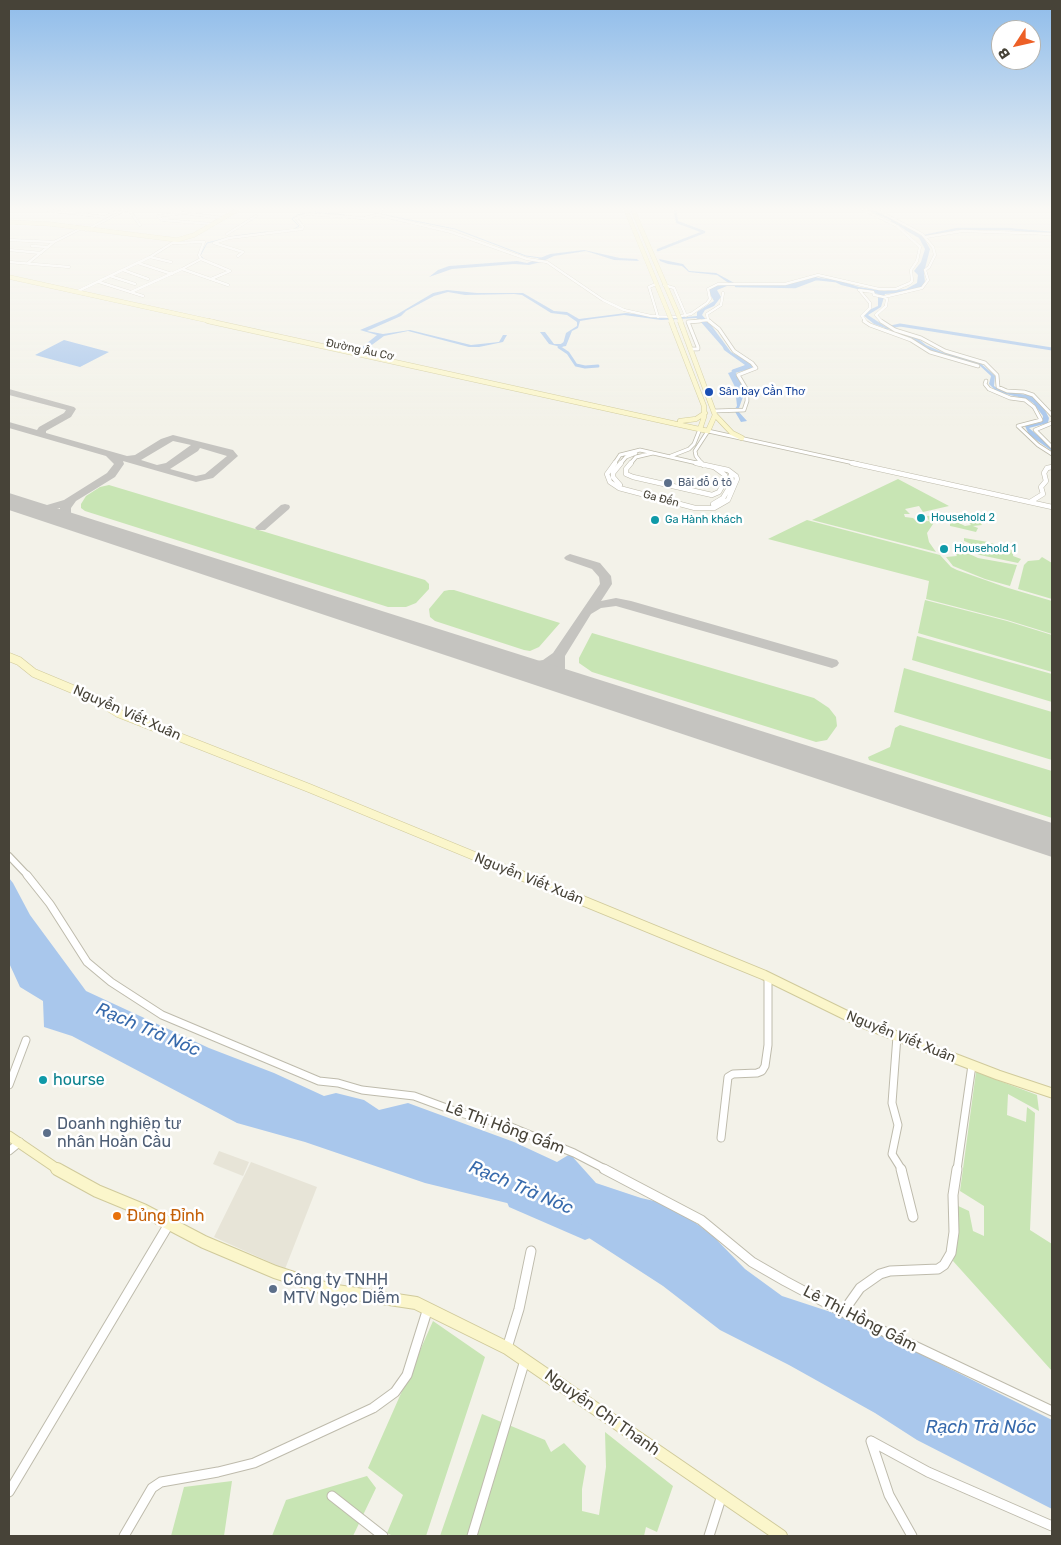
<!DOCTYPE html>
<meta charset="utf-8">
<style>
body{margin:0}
#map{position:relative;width:1061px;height:1545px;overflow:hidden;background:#f3f2e9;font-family:Rubik,sans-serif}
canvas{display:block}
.frame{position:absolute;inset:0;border:10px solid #474338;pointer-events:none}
.north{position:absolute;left:991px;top:20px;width:50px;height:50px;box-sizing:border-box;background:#fff;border:1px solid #b5b4af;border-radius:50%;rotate:235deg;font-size:14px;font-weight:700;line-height:20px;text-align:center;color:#474338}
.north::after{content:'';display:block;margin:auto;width:18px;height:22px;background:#ed6027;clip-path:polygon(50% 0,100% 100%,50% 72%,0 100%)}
</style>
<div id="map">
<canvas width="1061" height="1545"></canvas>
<div class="frame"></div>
<div class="north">B</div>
</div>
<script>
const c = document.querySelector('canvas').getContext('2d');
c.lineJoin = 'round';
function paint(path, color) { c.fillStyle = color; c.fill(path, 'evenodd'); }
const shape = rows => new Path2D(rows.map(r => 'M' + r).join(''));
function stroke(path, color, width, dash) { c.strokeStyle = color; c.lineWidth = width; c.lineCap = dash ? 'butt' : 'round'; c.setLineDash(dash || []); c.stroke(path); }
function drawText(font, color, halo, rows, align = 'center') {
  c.font = font + ' Rubik,sans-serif'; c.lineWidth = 5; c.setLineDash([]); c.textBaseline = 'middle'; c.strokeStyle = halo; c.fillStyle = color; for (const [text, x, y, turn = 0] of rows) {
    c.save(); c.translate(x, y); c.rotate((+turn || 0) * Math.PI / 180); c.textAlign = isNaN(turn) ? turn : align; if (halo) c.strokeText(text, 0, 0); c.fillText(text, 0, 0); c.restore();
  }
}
paint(shape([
 [219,1151,249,1162,243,1176,213,1164],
 [251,1162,317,1187,285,1269,214,1237]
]), '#e7e4d7');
paint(shape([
 [898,479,949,506,923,512,919,506,905,509,910,514,904,514,905,517,913,518,917,522,929,521,927,516,939,515,927,533,929,542,936,552,812,520],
 [109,485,425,580,429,584,429,589,416,603,406,607,388,607,85,511,81,508,81,504,86,496,100,487],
 [955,516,978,520,982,525,973,526,978,528,976,532,955,527,950,526,950,521,953,520,965,526,971,525,967,521,960,522,956,520],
 [807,520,940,555,951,567,957,570,1005,587,1052,601,1052,634,1007,620,926,599,929,581,768,539],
 [964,538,988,542,1014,551,1013,556,1021,559,1018,563,975,554,968,551,969,543,964,541],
 [961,541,966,545,963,551,978,558,1017,565,1010,586,985,579,953,566,946,557,957,556,953,551],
 [1042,557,1052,563,1052,599,1018,589,1024,565,1028,561,1039,560],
 [449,590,454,590,560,623,539,647,530,651,524,650,435,621,430,617,429,609,444,591],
 [925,600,1007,621,1052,635,1052,672,918,633],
 [592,633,814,698,829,708,836,717,837,726,827,740,816,742,592,672,579,663,579,658],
 [917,636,1052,674,1052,702,912,660],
 [904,668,1052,712,1052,760,894,712],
 [900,725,1052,771,1052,818,869,760,868,757,890,747,895,728],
 [976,1072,1037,1095,1039,1111,1008,1094,1007,1115,1026,1122,1027,1107,1035,1113,1030,1230,1052,1244,1052,1371,953,1261,959,1231,956,1205,969,1211,973,1231,984,1236,984,1206,960,1191],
 [433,1321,485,1357,426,1536,393,1536,387,1533,403,1495,368,1468],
 [482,1414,545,1440,551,1452,564,1443,586,1466,582,1489,582,1511,599,1515,606,1467,605,1432,673,1486,657,1532,646,1527,644,1536,440,1536],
 [367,1476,376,1488,353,1536,272,1536,286,1500],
 [232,1481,224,1536,171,1536,184,1487]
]), '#c8e5b4');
paint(shape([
 [867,210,874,210,914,230,924,238,930,249,924,272,925,283,922,288,909,292,885,294,881,307,868,315,889,329,916,337,926,345,942,352,978,361,995,376,994,386,1002,391,1033,396,1043,406,1049,418,1048,423,1029,428,1052,448,1052,451,1029,435,1025,426,1042,422,1043,416,1033,403,1027,399,997,392,989,384,991,376,978,364,935,353,907,336,874,324,863,315,869,310,878,306,878,294,841,285,829,279,818,277,798,286,727,286,717,290,721,297,714,306,705,310,702,315,711,325,731,352,749,362,753,368,735,373,745,391,738,411,747,421,741,422,734,410,737,406,736,397,738,393,728,373,744,368,745,365,724,350,719,339,710,328,696,318,661,320,624,315,592,319,580,321,578,328,572,331,566,346,561,347,549,344,540,332,545,332,554,344,563,344,566,333,577,326,577,322,567,315,551,313,522,295,514,294,465,295,448,292,434,296,406,311,401,316,367,331,383,334,410,330,471,345,499,342,503,335,507,335,503,342,479,347,469,347,408,331,384,336,369,347,370,351,361,348,377,335,360,330,396,315,433,293,447,290,477,293,523,293,554,311,567,312,579,319,626,313,661,317,686,317,697,316,697,312,714,301,708,291,714,286,730,284,717,275,689,272,682,266,668,264,660,261,659,259,683,264,689,271,716,273,738,285,789,284,808,278,823,275,859,287,884,291,906,289,917,283,918,275,914,271,921,262,925,249,919,238,905,230,904,226],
 [584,250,620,258,637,259,639,261,614,260,586,251,554,256,541,262,529,265,514,264,452,269,429,277,438,270,449,266,517,261,527,263,550,254],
 [64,340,109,352,80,367,35,355],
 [9,878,13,883,30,915,86,991,209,1048,274,1073,324,1096,336,1093,364,1100,379,1110,408,1103,514,1142,557,1162,570,1154,596,1183,641,1198,672,1205,713,1236,745,1269,782,1296,849,1318,1052,1420,1052,1509,917,1440,875,1413,789,1365,720,1330,663,1286,552,1214,425,1183,305,1142,237,1123,72,1036,44,1027,43,1001,20,987,9,963]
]), '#a9c7ec');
stroke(shape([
 [380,214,455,229,526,256,541,258],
 [294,229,299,226,292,219,297,215,313,212,345,215],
 [203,258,200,256,207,243,235,236,267,232]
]), '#a9c7ec', 1);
stroke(shape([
 [892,221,910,231],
 [920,237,957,229,1008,229,1052,233],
 [658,250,704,232,677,222,675,210],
 [736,286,795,287,816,279,835,281],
 [700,318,703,322]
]), '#a9c7ec', 2.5);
stroke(shape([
 [702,321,723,345],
 [886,328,900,325,1052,349],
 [565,343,559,347,568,353,576,365,585,367,598,366],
 [736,377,733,371,750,365,748,364]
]), '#a9c7ec', 3);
paint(shape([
 [514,1195,590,1228,592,1233,590,1238,585,1240,509,1207,507,1202,509,1197,514,1195]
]), '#a9c7ec');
paint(shape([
 [9,389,74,407,76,409,71,417,46,431,46,433,127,456,135,455,161,439,173,435,233,450,238,456,213,478,196,482,123,461,124,464,115,477,76,501,71,508,71,514,74,519,85,524,79,527,75,526,66,523,60,514,60,508,47,511,22,509,17,506,22,503,47,505,64,500,107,473,114,464,106,456,9,428,9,422,37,430,39,427,64,413,66,410,9,395,9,389],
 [173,441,191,445,166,463,157,465,141,460,173,441],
 [200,448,227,456,205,474,196,476,170,469,198,451,200,448],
 [285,504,289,505,290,507,289,509,265,530,257,530,255,528,257,526,281,505,285,504],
 [570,554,600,563,611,576,612,584,601,601,616,598,631,601,837,660,839,663,837,666,832,668,616,606,601,608,591,614,565,656,565,671,576,680,586,684,588,687,586,690,581,692,566,686,555,677,550,668,531,672,504,667,502,664,504,661,509,659,531,662,543,660,553,653,600,584,599,577,592,569,566,560,564,558,566,556,570,554]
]), '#c5c4c0');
paint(shape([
 [9,493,1052,823,1052,857,9,510,9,493]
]), '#c5c4c0');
const streetFar5 = shape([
 [45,210,105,217,117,211],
 [129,210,140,225],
 [379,215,451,232,527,259,547,262,603,300,624,310,651,316,676,317,691,314,707,303,710,299,708,289,718,284,785,284,818,275,879,289,896,289,910,283,912,281,911,270,917,261,920,247,897,226,864,210],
 [212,224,162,220,158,216,183,213,223,218],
 [86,230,125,210,129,210],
 [227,234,256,216],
 [926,237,962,231,1052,234],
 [9,240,54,242],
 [174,243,204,242,199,255,201,259,230,271,211,279],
 [32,246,48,247],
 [9,250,41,253],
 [238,256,243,252,214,243,229,238,302,229,303,227,296,218,307,214,364,218,380,214,381,210],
 [150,257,171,262],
 [9,262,69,267],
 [28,263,54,242,80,229],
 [138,263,172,274],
 [182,269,201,259],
 [123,270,148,279],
 [110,276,135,284],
 [99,282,143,296],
 [656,284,649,287,658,317],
 [664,285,674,288,686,316],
 [859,290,873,292,874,295,884,297,922,288,928,280,925,270,929,267,935,255,933,247,922,234,877,210],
 [860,291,870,303,870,308,862,316,866,322],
 [76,292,150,257,177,240],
 [131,292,182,269,228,285],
 [708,320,711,322],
 [688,322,708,320,707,314,721,305,723,293],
 [882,322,876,315,886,306,887,299,884,297]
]);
const streetFar4 = shape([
 [709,321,719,329,734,351,752,363,756,368,738,375,747,390,747,401,744,410,714,411],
 [864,321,870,325,911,340,930,352,978,366],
 [881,321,895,330,921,338,945,351,985,363,997,375,998,387,1007,391,1024,392,1033,395,1052,415],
 [690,349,698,349,698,347,688,322,700,321],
 [986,381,985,384,989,389,1010,398,1025,400,1034,407,1041,420,1018,426,1038,445,1052,454],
 [1052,423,1035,430,1052,447],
 [671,456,689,449,694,444,700,429],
 [614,464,620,455,640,450,653,453],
 [620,464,626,457,636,453],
 [630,464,636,457,653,453,701,464],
 [702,464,696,456,695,451,708,431,858,464]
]);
const streetFar3 = shape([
 [615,463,607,474,610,482,619,488,695,508,714,508,728,500,737,479,736,476,728,470,714,467],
 [631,463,626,469,626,474,633,477,712,495,719,492,725,481,725,475,714,467,696,463],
 [701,463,703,465],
 [852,463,1052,507],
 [620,485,613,477,613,473,621,463],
 [1030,502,1043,494,1041,487,1046,481,1044,473,1047,468,1052,467],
 [713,504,723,498,732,483,731,474]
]);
const streetFar2 = shape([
 [9,856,28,876]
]);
const streetFar1 = shape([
 [27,875,50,904,87,962,111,982,162,1015,319,1081,338,1083,362,1090,414,1096,460,1113,501,1123,574,1153,607,1170],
 [897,1036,892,1103,898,1125,892,1154,902,1170],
 [9,1085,26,1040],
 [721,1138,728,1077,733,1074,757,1073,762,1071,765,1066,768,1045,768,977],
 [9,1151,20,1142],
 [957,1170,972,1065]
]);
const street = shape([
 [604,1169,701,1220,752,1262,785,1281,843,1312,1052,1411],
 [901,1169,913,1217],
 [843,1312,860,1288,880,1274,890,1271,938,1269,944,1265,951,1253,954,1232,953,1195,957,1169],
 [507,1348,519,1309,531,1251],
 [871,1441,928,1472,1052,1526],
 [871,1441,889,1495,912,1536],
 [9,1492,169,1224],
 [332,1496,383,1536],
 [124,1536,152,1488,161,1482,218,1472,254,1463,373,1408,395,1392,407,1375,428,1308],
 [472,1536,525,1360],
 [709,1536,722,1495]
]);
const secondaryFar4 = shape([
 [626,210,668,312],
 [633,210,677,312],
 [9,222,50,224,177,240,194,235,237,210],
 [9,277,214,322]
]);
const secondaryFar3 = shape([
 [208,321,708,431,715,415,683,329],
 [674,329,704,406,704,417,700,429],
 [715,415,732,433,742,438],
 [680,421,696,419,705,413]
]);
const secondaryFar2 = shape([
 [9,657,19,661,34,673,94,698,118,713,309,788,523,876]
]);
const secondaryFar1 = shape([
 [520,875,764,975,860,1022,998,1075,1052,1093],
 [9,1136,59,1170]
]);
const secondary = shape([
 [57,1169,97,1191,143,1210,204,1242,275,1272,330,1290,416,1303,507,1348,781,1536]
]);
stroke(streetFar5, '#bebbac', 3);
stroke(streetFar4, '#bebbac', 4.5);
stroke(streetFar3, '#bebbac', 5.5);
stroke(streetFar2, '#bebbac', 8);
stroke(streetFar1, '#bebbac', 9);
stroke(street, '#bebbac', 11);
stroke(secondaryFar4, '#d0ca9b', 4.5);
stroke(secondaryFar3, '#d0ca9b', 5.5);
stroke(secondaryFar2, '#d0ca9b', 9);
stroke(secondaryFar1, '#d0ca9b', 11);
stroke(secondary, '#d0ca9b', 14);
stroke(streetFar5, '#fff', 2.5);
stroke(streetFar4, '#fff', 3);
stroke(streetFar3, '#fff', 4.5);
stroke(streetFar2, '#fff', 5.5);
stroke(streetFar1, '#fff', 7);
stroke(street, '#fff', 9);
stroke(secondaryFar4, '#fbf6cb', 4);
stroke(secondaryFar3, '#fbf6cb', 4.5);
stroke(secondaryFar2, '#fbf6cb', 8);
stroke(secondaryFar1, '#fbf6cb', 9);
stroke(secondary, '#fbf6cb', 12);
const secondaryBridgeFar1 = shape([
 [668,312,672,322],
 [677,312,681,322]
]);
const secondaryBridge = shape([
 [671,321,674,329],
 [680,321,683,329]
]);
stroke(secondaryBridgeFar1, '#d0ca9b', 4.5, []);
stroke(secondaryBridge, '#d0ca9b', 5.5, []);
stroke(secondaryBridgeFar1, '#fbf6cb', 4);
stroke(secondaryBridge, '#fbf6cb', 4.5);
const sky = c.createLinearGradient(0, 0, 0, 426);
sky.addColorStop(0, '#8fbcea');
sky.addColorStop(0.49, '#faf9f5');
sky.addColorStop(1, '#faf9f500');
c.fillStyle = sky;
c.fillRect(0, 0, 1061, 426);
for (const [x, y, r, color] of [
 [709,392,5,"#1a4fb4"],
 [668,483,5,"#5c6f8a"],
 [921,518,5,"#0f9aa8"],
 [655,520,5,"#0f9aa8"],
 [944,549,5,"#0f9aa8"],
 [43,1080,5,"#0f9aa8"],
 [47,1133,5,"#5c6f8a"],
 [117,1216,5,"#e8710a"],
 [273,1289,5,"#5c6f8a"]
]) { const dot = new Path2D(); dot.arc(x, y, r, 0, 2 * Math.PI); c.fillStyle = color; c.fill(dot); stroke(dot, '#fff', 2); }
drawText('11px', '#474338', '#fff', [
 ["Đường Âu Cơ",360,350,12],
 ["Ga Đến",661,499,15]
]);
drawText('11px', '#164399', '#fff', [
 ["Sân bay Cần Thơ",719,392]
], 'left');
drawText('11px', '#4e5e75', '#fff', [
 ["Bãi đỗ ô tô",678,483]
], 'left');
drawText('11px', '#0d838f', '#fff', [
 ["Household 2",931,518],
 ["Ga Hành khách",665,520],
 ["Household 1",954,549]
], 'left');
drawText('14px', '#474338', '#fff', [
 ["Nguyễn Viết Xuân",127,713,24],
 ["Nguyễn Viết Xuân",529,879,22],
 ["Nguyễn Viết Xuân",901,1037,22]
]);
drawText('16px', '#0d838f', '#fff', [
 ["hourse",53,1080]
], 'left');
drawText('16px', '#4e5e75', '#fff', [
 ["Doanh nghiệp tư",57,1124],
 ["nhân Hoàn Cầu",57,1142],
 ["Công ty TNHH",283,1280],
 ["MTV Ngọc Diễm",283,1298]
], 'left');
drawText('16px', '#474338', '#fff', [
 ["Lê Thị Hồng Gấm",505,1128,20],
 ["Lê Thị Hồng Gấm",860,1319,27],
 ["Nguyễn Chí Thanh",602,1413,35]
]);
drawText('16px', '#c56008', '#fff', [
 ["Đủng Đỉnh",127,1216]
], 'left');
drawText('italic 18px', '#376aac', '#fff', [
 ["Rạch Trà Nóc",148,1030,23],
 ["Rạch Trà Nóc",521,1188,23],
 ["Rạch Trà Nóc",981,1428]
]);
</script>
